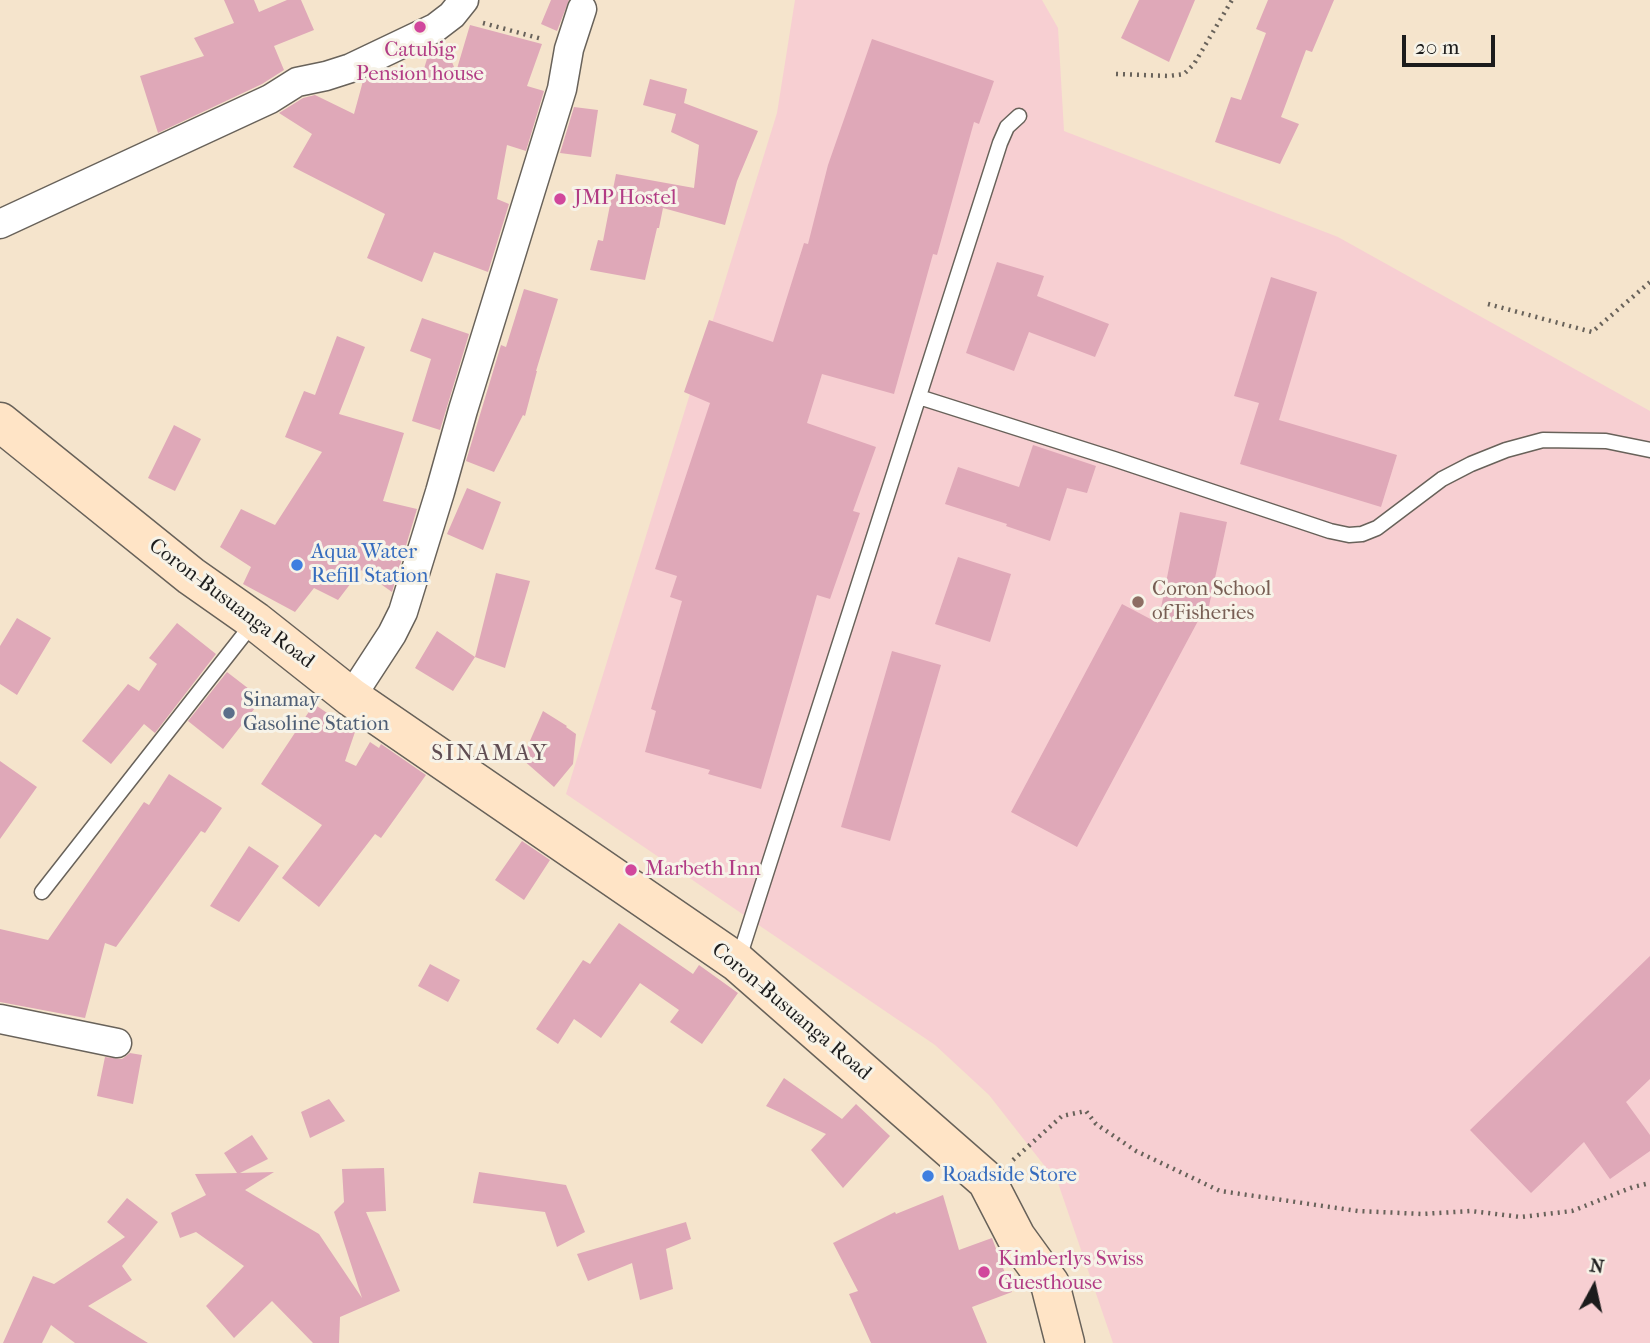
<!DOCTYPE html>
<style>
body{margin:0}
#map{position:relative;width:1650px;height:1343px;overflow:hidden;background:#f5e4cc;font-family:"IM FELL French Canon",serif}
canvas{display:block}
.north{position:absolute;left:1559px;top:1252px;width:70px;height:70px;-webkit-text-stroke:5px #f7f3e8;paint-order:stroke;rotate:8deg;font-size:19px;font-weight:700;line-height:28px;text-align:center;color:#1c1c1c}
.north::after{content:'';display:block;margin:auto;width:24px;height:32px;background:#1c1c1c;clip-path:polygon(50% 0,100% 100%,50% 72%,0 100%)}
.scale{position:absolute;left:1402px;top:35px;width:93px;height:32px;box-sizing:border-box;border:4px solid #1c1c1c;border-top:0;padding-left:9px;font-size:21px;line-height:24px;white-space:nowrap;color:#1c1c1c;-webkit-text-stroke:5px #f7f3e8;paint-order:stroke}
</style>
<div id="map">
<canvas width="1650" height="1343"></canvas>
<div class="north">N</div>
<div class="scale">20 m</div>
</div>
<script>
const c = document.querySelector('canvas').getContext('2d');
c.lineJoin = 'round';
function paint(path, color) { c.fillStyle = color; c.fill(path, 'evenodd'); }
const shape = rows => new Path2D(rows.map(r => 'M' + r).join(''));
function stroke(path, color, width, dash) { c.strokeStyle = color; c.lineWidth = width; c.lineCap = dash ? 'butt' : 'round'; c.setLineDash(dash || []); c.stroke(path); }
function drawText(font, color, halo, rows, align = 'center') {
  c.font = font + ' "IM FELL French Canon",serif'; c.lineWidth = 6; c.setLineDash([]); c.textBaseline = 'middle'; c.strokeStyle = halo; c.fillStyle = color; for (const [text, x, y, turn = 0] of rows) {
    c.save(); c.translate(x, y); c.rotate((+turn || 0) * Math.PI / 180); c.textAlign = isNaN(turn) ? turn : align; if (halo) c.strokeText(text, 0, 0); c.fillText(text, 0, 0); c.restore();
  }
}
paint(shape([
 [795,0,1042,0,1058,28,1064,131,1338,237,1650,411,1650,1343,1113,1343,1058,1183,989,1095,935,1045,566,794,777,113]
]), '#f7cfd2');
paint(shape([
 [224,0,254,0,259,12,287,0,301,0,314,30,274,46,284,70,262,84,158,133,140,76,204,56,194,38,234,23],
 [551,0,569,0,557,31,541,24],
 [1139,0,1195,0,1169,62,1121,38],
 [1268,0,1334,0,1312,52,1306,50,1281,117,1299,124,1280,164,1215,142,1231,97,1241,100,1266,33,1256,29],
 [470,25,542,44,527,86,544,91,526,151,507,145,497,199,509,204,488,272,434,252,422,282,367,258,385,214,293,167,312,134,279,113,303,98,315,95,354,114,363,81,381,72,420,82,421,72,423,72,430,49,444,42,456,72],
 [872,39,994,81,979,124,974,122,937,255,933,254,894,394,822,374,807,423,876,447,853,511,860,513,830,599,817,595,761,789,708,774,710,770,645,752,656,711,651,709,682,601,670,597,677,576,655,569,710,403,684,392,709,320,773,342,804,243,808,244,828,165],
 [650,79,687,89,684,103,758,131,737,181,725,225,663,208,659,228,657,228,645,280,590,270,598,240,603,241,616,174,694,188,699,145,671,132,676,114,643,105],
 [574,107,598,110,591,157,560,153],
 [997,262,1044,276,1037,296,1109,324,1095,357,1029,332,1014,371,966,353],
 [1271,277,1317,292,1279,420,1397,455,1381,507,1240,464,1259,403,1234,396],
 [524,289,558,299,536,371,537,371,525,416,523,415,494,472,466,461,501,345,506,347],
 [422,318,469,334,440,430,412,421,431,359,410,351],
 [337,336,365,347,339,414,404,433,383,501,417,509,392,592,361,570,338,600,314,588,295,612,243,584,251,567,220,547,241,509,275,525,322,452,285,437,304,391,315,395],
 [174,425,201,439,175,491,148,478],
 [1033,445,1096,466,1087,493,1067,488,1050,541,1006,526,1007,524,945,504,958,467,1019,487],
 [467,488,501,502,483,550,447,534],
 [1180,512,1227,522,1209,606,1206,606,1077,847,1011,812,1122,604,1158,623],
 [958,557,1011,574,990,642,935,624],
 [496,573,530,581,505,668,475,657],
 [17,618,51,638,17,695,0,684,0,646],
 [177,623,216,654,155,733,144,724,111,764,82,741,128,684,139,691,157,664,149,658],
 [437,631,475,657,453,691,415,668],
 [892,651,941,665,890,841,841,827],
 [227,672,262,699,223,749,188,721],
 [314,704,355,732,345,761,356,766,370,742,379,748,381,744,426,775,381,838,375,834,319,907,282,878,322,825,261,784],
 [543,711,567,726,566,727,576,734,573,764,554,787,522,759],
 [0,761,37,787,0,839],
 [169,774,222,808,205,833,201,831,116,947,105,943,85,1018,0,1002,0,929,48,940,144,802,149,805],
 [522,841,550,860,524,900,495,880],
 [249,846,279,866,239,922,210,906],
 [619,923,693,974,699,965,738,993,702,1044,670,1022,679,1010,640,983,601,1038,574,1019,558,1044,536,1029,583,960,590,964],
 [1650,956,1650,1079,1626,1102,1650,1135,1650,1151,1610,1179,1584,1142,1531,1193,1470,1130],
 [430,964,460,980,448,1002,418,986],
 [130,1053,142,1055,133,1104,97,1096,105,1057,122,1059],
 [784,1078,842,1119,856,1104,890,1136,843,1188,811,1150,826,1134,766,1106],
 [329,1099,345,1121,310,1138,301,1112],
 [252,1135,268,1159,240,1173,274,1172,245,1190,319,1234,362,1298,334,1212,344,1202,342,1169,384,1168,386,1211,366,1212,400,1291,340,1317,339,1343,313,1343,272,1301,234,1338,206,1306,244,1266,196,1232,180,1238,171,1213,206,1195,195,1174,237,1173,224,1153],
 [479,1172,566,1185,585,1232,557,1247,545,1212,473,1203],
 [943,1195,959,1250,992,1238,1012,1292,972,1307,987,1343,871,1343,849,1294,858,1291,833,1243,895,1212,896,1214],
 [127,1198,158,1222,122,1266,132,1280,88,1306,148,1343,75,1343,51,1325,42,1343,3,1343,33,1276,54,1284,125,1237,107,1222],
 [686,1222,691,1239,666,1249,673,1289,640,1300,632,1263,588,1281,577,1254]
]), '#dfa8b8');
const lane = shape([
 [919,397,1114,459,1330,531,1349,535,1362,534,1377,528,1442,479,1471,464,1506,450,1543,440,1606,441,1650,450],
 [42,892,253,623],
 [738,961,1000,143,1007,127,1019,116]
]);
const street = shape([
 [0,224,270,99,297,82,326,76,351,68,435,28,452,15,464,0],
 [351,697,392,634,403,612,440,492,463,410,562,89,569,49,582,9],
 [0,1019,117,1043]
]);
const secondary = shape([
 [0,422,191,576,255,621,351,697,737,962,987,1181,1016,1237,1050,1284,1065,1343]
]);
stroke(lane, '#68625a', 17);
stroke(street, '#68625a', 31);
stroke(secondary, '#68625a', 41);
stroke(shape([
 [483,23,542,39],
 [1116,74,1169,76,1184,74,1194,64,1232,0],
 [1488,304,1592,332,1650,282],
 [1013,1160,1062,1116,1086,1111,1096,1124,1136,1151,1220,1191,1358,1211,1422,1214,1471,1211,1521,1217,1572,1211,1633,1187,1650,1183]
]), '#68625a', 4.5, [2, 5]);
stroke(lane, '#fff', 14);
stroke(street, '#fff', 28);
stroke(secondary, '#ffe4c6', 38);
for (const [x, y, r, color] of [
 [420,27,7,"#d1479c"],
 [560,199,7,"#d1479c"],
 [297,565,7,"#3f7fe0"],
 [1138,602,7,"#8d6e63"],
 [229,713,7,"#5c6f8a"],
 [631,870,7,"#d1479c"],
 [928,1176,7,"#3f7fe0"],
 [984,1272,7,"#d1479c"]
]) { const dot = new Path2D(); dot.arc(x, y, r, 0, 2 * Math.PI); c.fillStyle = color; c.fill(dot); stroke(dot, '#f7f3e8', 2.5); }
drawText('21px', '#b23c85', '#f7f3e8', [
 ["Catubig",420,51,"center"],
 ["Pension house",420,75,"center"],
 ["JMP Hostel",574,199],
 ["Marbeth Inn",645,870],
 ["Kimberlys Swiss",998,1260],
 ["Guesthouse",998,1284]
], 'left');
drawText('21px', '#366cbe', '#f7f3e8', [
 ["Aqua Water",311,553],
 ["Refill Station",311,577],
 ["Roadside Store",942,1176]
], 'left');
drawText('21px', '#785e54', '#f7f3e8', [
 ["Coron School",1152,590],
 ["of Fisheries",1152,614]
], 'left');
drawText('21px', '#1c1c1c', '#f7f3e8', [
 ["Coron-Busuanga Road",231,604,37],
 ["Coron-Busuanga Road",791,1012,40]
]);
drawText('21px', '#4e5e75', '#f7f3e8', [
 ["Sinamay",243,701],
 ["Gasoline Station",243,725]
], 'left');
c.letterSpacing = '2px';
drawText('23px', '#604d53', '#f7f3e8', [
 ["SINAMAY",490,754]
]);
c.letterSpacing = '0px';
</script>
